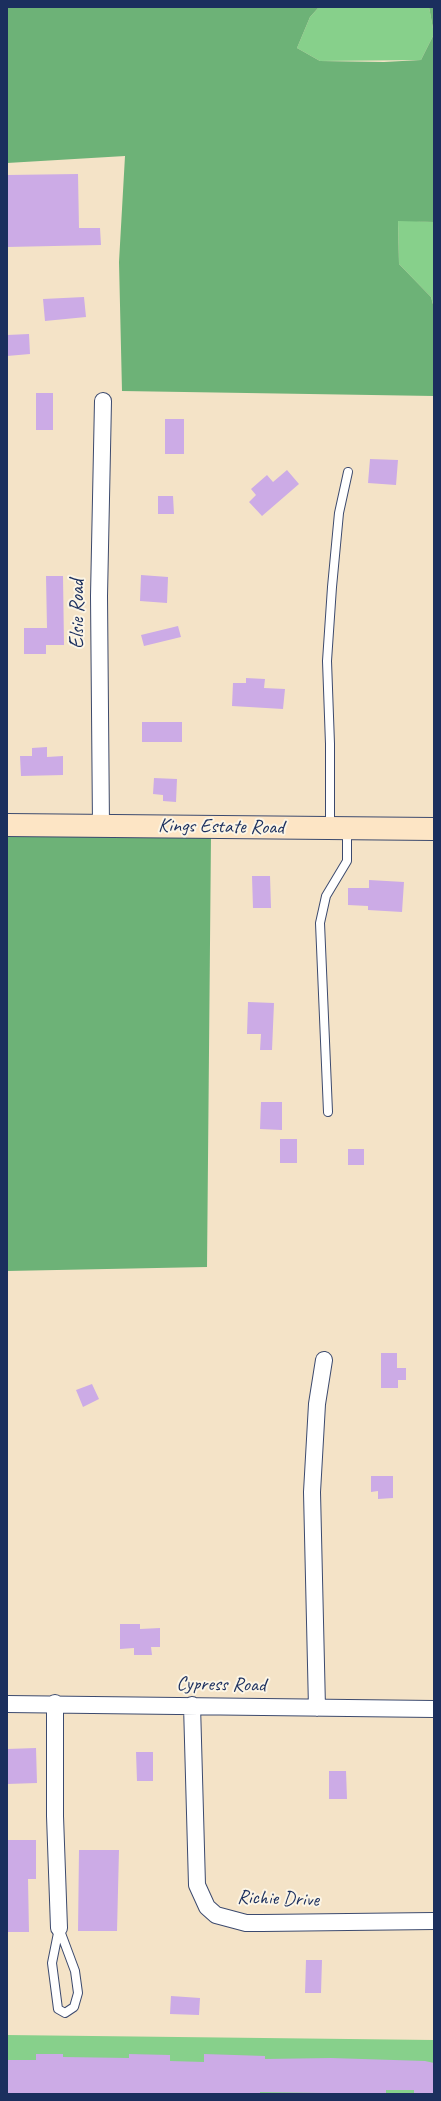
<!DOCTYPE html>
<style>
body{margin:0}
#map{position:relative;width:441px;height:2101px;overflow:hidden;background:#f4e3c7;font-family:Caveat,sans-serif}
canvas{display:block}
.frame{position:absolute;inset:0;border:8px solid #1b2f5e;pointer-events:none}
</style>
<div id="map">
<canvas width="441" height="2101"></canvas>
<div class="frame"></div>
</div>
<script>
const c = document.querySelector('canvas').getContext('2d');
c.lineJoin = 'round';
function paint(path, color) { c.fillStyle = color; c.fill(path, 'evenodd'); }
const shape = rows => new Path2D(rows.map(r => 'M' + r).join(''));
function stroke(path, color, width, dash) { c.strokeStyle = color; c.lineWidth = width; c.lineCap = dash ? 'butt' : 'round'; c.setLineDash(dash || []); c.stroke(path); }
function drawText(font, color, halo, rows, align = 'center') {
  c.font = font + ' Caveat,sans-serif'; c.lineWidth = 4; c.setLineDash([]); c.textBaseline = 'middle'; c.strokeStyle = halo; c.fillStyle = color; for (const [text, x, y, turn = 0] of rows) {
    c.save(); c.translate(x, y); c.rotate((+turn || 0) * Math.PI / 180); c.textAlign = isNaN(turn) ? turn : align; if (halo) c.strokeText(text, 0, 0); c.fillText(text, 0, 0); c.restore();
  }
}
paint(shape([
 [319,7,429,7,434,34,421,60,320,61,297,48,310,17],
 [398,220,434,222,434,308,431,297,399,264],
 [7,2035,434,2040,434,2094,7,2094]
]), '#87d08b');
paint(shape([
 [7,7,319,7,310,17,297,48,320,61,384,62,421,60,434,34,429,7,434,7,434,222,398,221,399,264,431,297,434,308,434,396,122,391,119,262,125,156,7,163],
 [7,834,211,835,207,1267,7,1271]
]), '#6db277');
paint(shape([
 [78,174,79,228,100,228,101,245,7,247,7,175],
 [84,297,86,317,45,321,43,299],
 [29,334,30,354,7,356,7,335],
 [36,393,53,393,53,430,36,430],
 [165,419,184,419,184,454,165,454],
 [370,459,398,460,396,485,368,483],
 [287,470,299,484,262,516,249,502,256,495,251,489,267,475,273,482],
 [158,496,173,496,174,514,158,514],
 [141,575,168,577,167,603,140,601],
 [46,576,63,576,64,645,46,645,46,654,24,654,24,628,47,628],
 [178,626,181,637,144,646,141,635],
 [246,678,265,679,264,688,285,689,283,709,232,706,233,683,246,683],
 [142,722,182,722,182,742,142,742],
 [47,747,47,757,63,756,63,775,21,776,20,756,32,756,32,748],
 [154,778,177,779,176,802,163,801,163,795,153,794],
 [252,876,270,876,271,908,253,908],
 [369,880,404,882,402,912,368,910,368,906,348,905,348,888,369,888],
 [248,1002,274,1003,272,1050,260,1050,261,1034,247,1034],
 [261,1102,282,1102,282,1130,260,1129],
 [280,1139,297,1139,297,1163,280,1163],
 [348,1149,364,1149,364,1165,348,1165],
 [381,1353,397,1353,397,1368,406,1368,406,1380,398,1380,398,1388,381,1388],
 [92,1384,99,1399,83,1407,76,1390],
 [371,1476,393,1476,393,1498,378,1499,378,1491,371,1492],
 [120,1624,140,1624,140,1629,160,1628,160,1647,151,1647,152,1655,134,1655,134,1648,120,1649],
 [36,1748,37,1783,7,1784,7,1749],
 [136,1752,153,1752,153,1781,137,1781],
 [329,1771,346,1771,347,1799,329,1799],
 [7,1840,36,1840,36,1879,28,1879,29,1932,7,1932],
 [79,1850,119,1850,117,1931,78,1931],
 [306,1960,322,1960,321,1993,305,1993],
 [171,1996,200,1998,199,2015,170,2014],
 [36,2054,63,2054,63,2057,129,2058,129,2054,170,2055,170,2061,204,2062,204,2054,265,2056,265,2059,331,2058,425,2061,434,2063,434,2094,414,2094,414,2090,386,2090,386,2094,260,2092,260,2094,7,2094,7,2060,36,2060]
]), '#ccabe6');
const lane = shape([
 [330,827,330,744,327,661,332,587,339,513,348,472],
 [328,1112,320,923,326,896,347,861,347,829],
 [59,1928,75,1971,78,1993,74,2007,65,2013,58,2009,52,1963,59,1928]
]);
const street = shape([
 [101,826,99,596,103,401],
 [55,1703,55,1816,59,1928],
 [7,1704,434,1709],
 [192,1705,197,1885,207,1907,216,1915,246,1923,262,1923,434,1921],
 [317,1708,312,1492,317,1404,324,1360]
]);
const secondary = shape([
 [7,825,434,829]
]);
stroke(lane, '#3c4a6e', 10);
stroke(street, '#3c4a6e', 18);
stroke(secondary, '#3c4a6e', 24);
stroke(lane, '#fff', 8);
stroke(street, '#fff', 16);
stroke(secondary, '#fde5c5', 22);
drawText('20px', '#1b2f5e', '#fcf5e5', [
 ["Elsie Road",78,614,-90],
 ["Kings Estate Road",221,827,1],
 ["Cypress Road",221,1685,1],
 ["Richie Drive",278,1899,2]
]);
</script>
